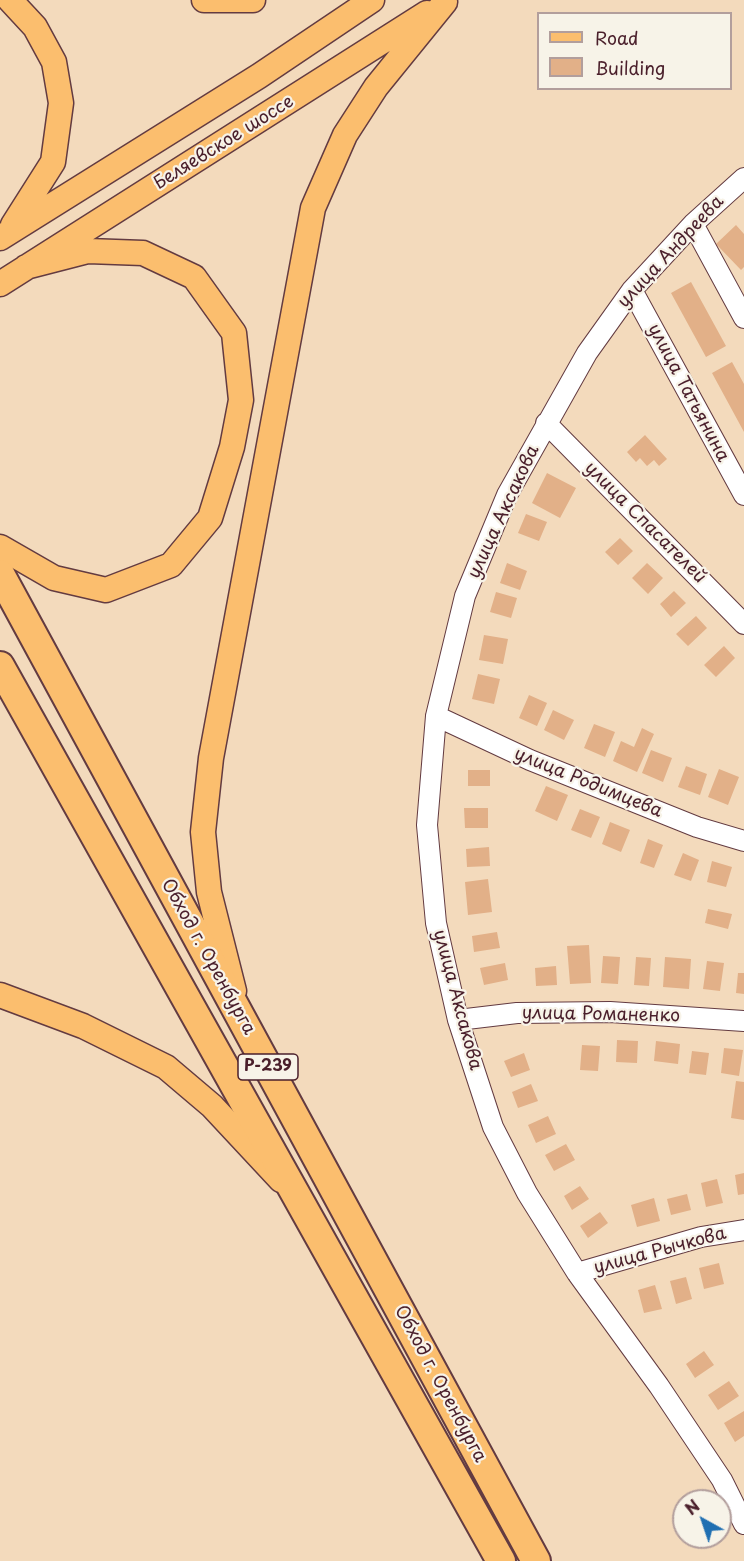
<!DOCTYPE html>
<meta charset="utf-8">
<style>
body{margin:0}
#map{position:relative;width:744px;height:1561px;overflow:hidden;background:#f3dabc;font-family:"Playpen Sans",sans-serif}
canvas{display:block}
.legend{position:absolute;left:537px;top:12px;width:195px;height:78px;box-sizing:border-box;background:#f7f3e8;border:2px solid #b29e9c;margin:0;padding:8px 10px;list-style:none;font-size:18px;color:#4a1f2b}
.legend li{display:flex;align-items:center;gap:12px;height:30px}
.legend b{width:30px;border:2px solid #b29e9c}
.north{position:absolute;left:672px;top:1489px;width:60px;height:60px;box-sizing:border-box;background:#f7f3e8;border:2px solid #b29e9c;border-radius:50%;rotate:320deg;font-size:16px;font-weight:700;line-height:24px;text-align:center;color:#4a1f2b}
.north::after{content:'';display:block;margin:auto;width:21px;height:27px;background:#1f6fb2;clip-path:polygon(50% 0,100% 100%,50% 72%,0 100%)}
</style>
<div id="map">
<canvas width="744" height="1561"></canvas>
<ul class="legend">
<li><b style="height:8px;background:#fbbe6e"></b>Road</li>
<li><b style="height:16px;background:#e2b088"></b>Building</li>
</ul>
<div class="north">N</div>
</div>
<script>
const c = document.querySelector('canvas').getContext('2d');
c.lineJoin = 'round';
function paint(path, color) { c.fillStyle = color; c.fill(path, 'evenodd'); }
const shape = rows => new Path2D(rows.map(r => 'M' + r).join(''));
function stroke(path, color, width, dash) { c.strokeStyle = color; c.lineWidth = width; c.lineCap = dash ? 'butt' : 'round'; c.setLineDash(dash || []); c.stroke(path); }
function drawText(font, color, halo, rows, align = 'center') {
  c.font = font + ' "Playpen Sans",sans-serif'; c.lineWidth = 4.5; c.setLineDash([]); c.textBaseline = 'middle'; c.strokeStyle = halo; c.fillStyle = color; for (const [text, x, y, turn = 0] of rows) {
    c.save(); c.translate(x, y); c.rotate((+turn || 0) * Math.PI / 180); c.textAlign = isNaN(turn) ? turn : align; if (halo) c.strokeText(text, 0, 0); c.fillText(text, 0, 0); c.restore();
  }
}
paint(shape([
 [736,225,744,234,744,267,741,270,716,244],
 [691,282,726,346,706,357,671,293],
 [732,362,744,384,744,432,712,373],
 [645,435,667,459,659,466,654,460,647,466,640,458,636,462,627,452],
 [547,473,576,488,560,518,532,503],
 [526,514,547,522,539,541,518,533],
 [620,538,633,551,618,565,605,552],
 [507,563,527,571,520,590,500,583],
 [647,563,663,578,648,594,632,578],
 [674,591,686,603,671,617,660,604],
 [496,592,517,598,511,618,490,612],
 [696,616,707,628,688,646,676,634],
 [484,635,508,639,503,664,479,660],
 [724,646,735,658,716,677,704,665],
 [478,674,500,679,494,704,472,699],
 [529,695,547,703,537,726,519,718],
 [553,710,574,720,564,740,544,730],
 [594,724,615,732,605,757,584,748],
 [642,728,654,734,637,772,613,761,621,741,634,747],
 [651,750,672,758,663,782,642,773],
 [686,766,707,774,700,795,678,787],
 [719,769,739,777,728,805,708,797],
 [468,770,490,770,490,786,468,786],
 [546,786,568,795,557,821,535,811],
 [464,808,488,808,488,828,465,828],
 [580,809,600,817,591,838,571,830],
 [610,822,630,830,621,852,602,844],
 [648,839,663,845,654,868,640,863],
 [489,847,490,866,467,867,466,849],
 [683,853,699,860,691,881,674,875],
 [712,861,732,867,726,887,707,882],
 [488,879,492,912,468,915,465,882],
 [708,909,732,914,728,929,705,923],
 [497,932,500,948,474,952,472,936],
 [589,945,591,983,570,984,567,946],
 [603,956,620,957,618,984,601,983],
 [636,957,651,958,649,986,634,985],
 [665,957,691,959,689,989,663,987],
 [707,961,724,963,720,991,703,989],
 [505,963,508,980,484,985,480,968],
 [556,966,557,985,536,986,535,968],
 [738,973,744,973,744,994,736,993],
 [617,1040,638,1041,637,1063,616,1062],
 [656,1041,680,1044,678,1064,654,1061],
 [582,1045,600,1046,598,1071,580,1070],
 [724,1048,743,1050,739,1076,721,1073],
 [692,1051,709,1053,706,1075,689,1073],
 [524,1053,530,1070,511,1077,504,1061],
 [736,1081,744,1082,744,1120,731,1118],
 [531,1084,538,1101,518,1108,512,1092],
 [548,1116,556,1134,536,1143,528,1125],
 [566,1144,575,1160,554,1171,545,1155],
 [744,1173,744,1194,738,1195,735,1175],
 [717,1179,723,1203,706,1207,701,1183],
 [580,1186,589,1199,572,1210,564,1196],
 [687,1194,691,1210,671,1215,667,1199],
 [654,1198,660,1221,637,1227,631,1205],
 [600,1212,608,1223,588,1238,580,1226],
 [719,1263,724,1284,704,1289,699,1268],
 [686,1277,692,1299,676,1304,670,1281],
 [655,1285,662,1309,644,1313,638,1290],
 [704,1351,714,1365,695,1378,686,1364],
 [729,1381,739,1396,718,1410,708,1395],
 [744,1411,744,1436,735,1442,724,1423]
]), '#e2b088');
const minor = shape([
 [744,178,693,224,632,290,587,353,507,495,465,596,436,716,427,825,436,923,458,1020,493,1127,527,1193,577,1273,659,1386,722,1480,744,1524],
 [693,224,744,318],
 [632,290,744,495],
 [546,423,744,624],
 [436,716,530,760,697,827,744,841],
 [458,1020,517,1013,610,1012,744,1021],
 [577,1273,701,1237,744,1230]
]);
const major = shape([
 [10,0,35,27,54,62,61,103,53,162,13,225],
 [204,0,253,0],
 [0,238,259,76,372,0],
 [0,284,427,13],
 [0,547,54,578,106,590,171,565,210,518,232,447,241,400,234,333,194,277,143,253,88,251,26,267],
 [234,991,209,892,203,832,211,758,313,208,345,135,376,87,445,2],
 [0,995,83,1026,166,1067,212,1106,281,1180]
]);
const highway = shape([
 [0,574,536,1561],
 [0,666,501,1561]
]);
stroke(minor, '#633b41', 22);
stroke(major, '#633b41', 27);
stroke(highway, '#633b41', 32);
stroke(minor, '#fff', 20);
stroke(major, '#fbbe6e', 24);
stroke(highway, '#fbbe6e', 28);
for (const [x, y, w] of [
 [268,1067,60]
]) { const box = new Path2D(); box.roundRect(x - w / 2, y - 13, w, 26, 4.5); c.fillStyle = '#f7f3e8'; c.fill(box); stroke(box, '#4a1f2b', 1.5); }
drawText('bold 16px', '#4a1f2b', null, [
 ["Р-239",268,1067]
]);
drawText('18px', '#4a1f2b', '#f7f3e8', [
 ["Беляевское шоссе",224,143,-32],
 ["улица Андреева",671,252,-47],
 ["улица Татьянина",688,393,62],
 ["улица Аксакова",504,512,-65],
 ["улица Спасателей",645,523,45],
 ["улица Родимцева",588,783,22],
 ["Обход г. Оренбурга",208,957,61],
 ["улица Аксакова",457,1000,75],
 ["улица Романенко",601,1015,1],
 ["улица Рычкова",660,1251,-15],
 ["Обход г. Оренбурга",440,1384,62]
]);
</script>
